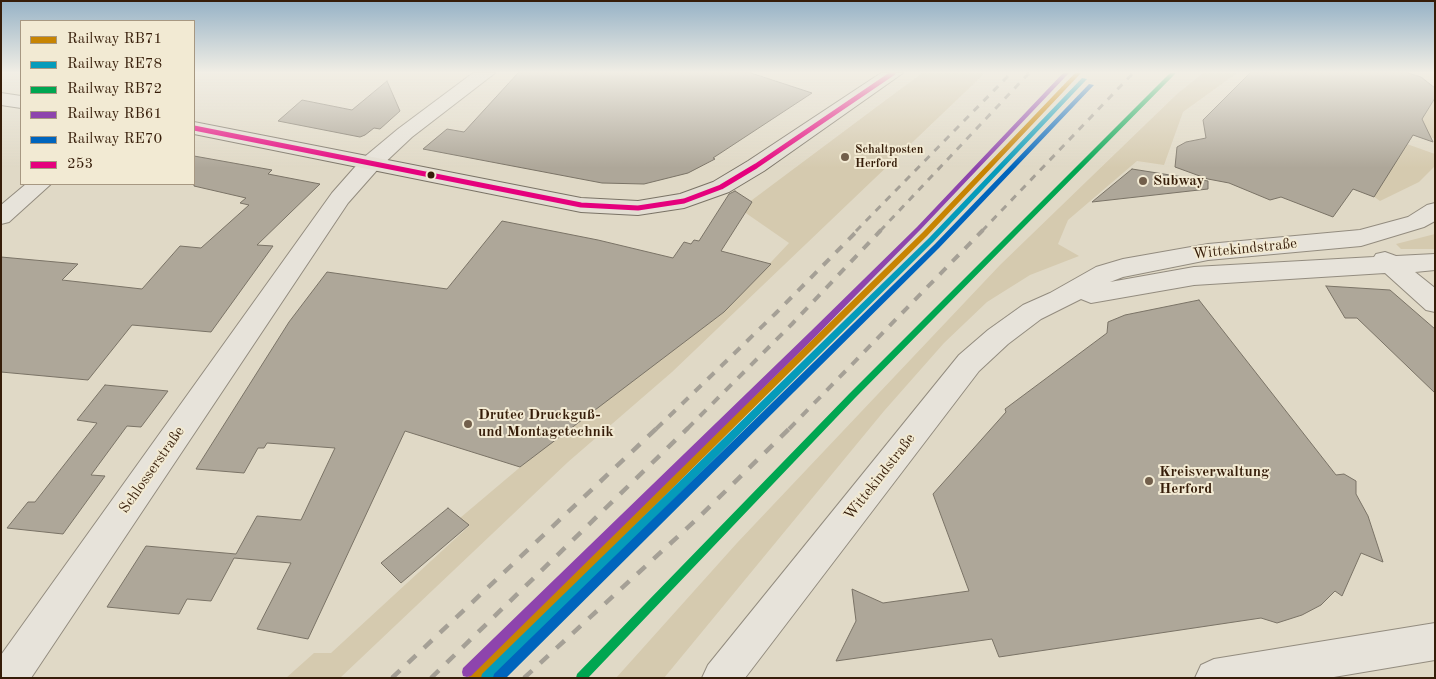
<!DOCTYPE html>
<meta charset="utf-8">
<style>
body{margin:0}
#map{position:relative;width:1436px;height:679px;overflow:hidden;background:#e0d9c6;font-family:"Old Standard TT",serif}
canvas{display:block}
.frame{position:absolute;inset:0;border:2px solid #361d09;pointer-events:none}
.legend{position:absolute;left:20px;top:20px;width:175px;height:165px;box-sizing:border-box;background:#f2ead3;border:1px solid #a79882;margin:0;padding:6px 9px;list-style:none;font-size:15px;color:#361d09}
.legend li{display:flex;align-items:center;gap:10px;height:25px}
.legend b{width:25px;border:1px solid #a79882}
</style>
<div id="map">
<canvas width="1436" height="679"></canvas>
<div class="frame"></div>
<ul class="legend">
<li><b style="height:6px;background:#c78402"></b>Railway RB71</li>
<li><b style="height:6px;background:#059bba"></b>Railway RE78</li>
<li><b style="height:6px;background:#00a651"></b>Railway RB72</li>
<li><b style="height:6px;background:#8e44ad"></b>Railway RB61</li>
<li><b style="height:6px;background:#0065bd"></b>Railway RE70</li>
<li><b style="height:6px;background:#e5007d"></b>253</li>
</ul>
</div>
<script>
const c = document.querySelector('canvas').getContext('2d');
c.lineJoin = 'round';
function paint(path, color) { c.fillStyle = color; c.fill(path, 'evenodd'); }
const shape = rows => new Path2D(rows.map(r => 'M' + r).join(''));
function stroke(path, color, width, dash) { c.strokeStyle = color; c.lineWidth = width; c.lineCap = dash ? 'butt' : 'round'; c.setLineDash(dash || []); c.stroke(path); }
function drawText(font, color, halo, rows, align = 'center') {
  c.font = font + ' "Old Standard TT",serif'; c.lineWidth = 4; c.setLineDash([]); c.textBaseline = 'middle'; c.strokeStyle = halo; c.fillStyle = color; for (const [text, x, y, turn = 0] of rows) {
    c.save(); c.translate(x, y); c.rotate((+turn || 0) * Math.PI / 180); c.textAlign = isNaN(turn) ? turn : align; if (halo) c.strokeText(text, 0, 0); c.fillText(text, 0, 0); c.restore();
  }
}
paint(shape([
 [922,73,985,73,672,372,568,462,340,678,286,678,314,653,331,653,469,526,460,518,544,447,724,312,789,243,740,209],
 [1203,73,1237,73,1183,112,1164,165,1137,161,1068,220,1058,244,1079,256,1030,275,987,302,944,343,884,411,664,678,616,678,737,543,1000,265,1177,94],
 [1435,98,1435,139,1425,135,1427,129,1417,126],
 [1407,144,1435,154,1435,166,1419,182,1380,201,1373,196],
 [1435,234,1435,249,1401,249,1396,244]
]), '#d5caaf');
const building = shape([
 [518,73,751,73,812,93,713,158,715,159,688,173,644,184,602,183,423,149,447,129,464,132,518,73],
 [1250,73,1408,73,1421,77,1435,88,1435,98,1422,119,1433,142,1413,135,1374,197,1353,189,1333,217,1281,197,1270,200,1229,183,1208,179,1175,167,1177,147,1186,142,1206,138,1203,120,1250,73],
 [387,81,400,111,380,129,374,128,365,135,360,137,278,121,302,100,352,110,387,81],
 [194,156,272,170,268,174,320,184,257,245,273,246,211,332,132,325,88,380,1,372,1,257,78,264,62,280,142,289,180,246,201,248,249,205,240,203,246,198,194,186,194,156],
 [1132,169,1208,181,1208,189,1092,202,1132,169],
 [735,191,752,202,721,251,771,264,724,312,520,467,405,431,308,639,257,629,291,563,234,558,211,601,187,599,179,614,107,607,146,546,236,554,257,516,301,520,335,448,267,443,264,448,258,448,244,473,196,469,289,322,327,272,447,289,502,221,598,240,673,258,684,242,691,244,694,240,699,241,729,194,735,191],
 [1326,286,1390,290,1435,329,1435,393,1357,318,1345,318,1326,286],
 [1199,300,1336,475,1344,474,1356,481,1356,494,1368,516,1383,562,1361,553,1342,596,1335,591,1321,605,1302,615,1277,623,1261,618,999,657,992,639,836,661,856,621,852,589,883,603,969,591,933,494,1006,412,1005,409,1107,333,1108,322,1125,315,1199,300],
 [105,385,168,391,141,427,127,426,91,475,105,476,63,534,7,528,28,502,35,502,97,423,77,420,105,385],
 [448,508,469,525,401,583,381,563,448,508]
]);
paint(building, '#aea799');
stroke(building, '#7a7366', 1);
const minor = shape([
 [473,73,495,73,412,137,378,169,348,203,31,678,1,678,1,655,332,193,362,159,398,129,473,73],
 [26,184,51,184,9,222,1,224,1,205,26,184],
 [1435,203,1435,221,1424,227,1361,246,1208,260,1123,277,1110,282,1194,267,1374,257,1376,254,1385,252,1396,256,1435,254,1435,270,1415,272,1435,288,1435,312,1426,310,1385,273,1194,285,1091,303,1081,299,1041,319,1008,344,979,371,745,678,702,678,708,665,959,355,988,330,1023,305,1050,293,1096,267,1123,259,1208,244,1360,230,1408,217,1427,205,1435,203],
 [1435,623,1435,660,1328,678,1195,678,1201,665,1214,659,1435,623]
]);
const major = shape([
 [881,73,903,73,764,171,729,192,684,208,638,215,581,212,194,134,194,122,581,198,638,201,680,194,713,182,748,161,881,73],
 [1,93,21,96,21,108,1,105,1,93]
]);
stroke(minor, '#938c7f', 2);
stroke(major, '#7a7366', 2);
paint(minor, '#e7e3da');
paint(major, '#e3ded3');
stroke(shape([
 [856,231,1011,73],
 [880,231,1029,73],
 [982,231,1133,73]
]), '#a5a096', 3, [7, 7]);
stroke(shape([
 [656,429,775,314,858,230],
 [687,429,792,324,881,230],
 [789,429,983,230]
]), '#a5a096', 4, [9, 9]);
stroke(shape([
 [392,678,657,428],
 [431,678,688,428],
 [524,678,698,518,790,428]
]), '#a5a096', 4.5, [11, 11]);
stroke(shape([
 [194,128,581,205,638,208,684,201,721,187,756,166,893,73]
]), '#e5007d', 5);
paint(shape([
 [1075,73,1081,73,927,236,481,678,468,678,469,674,923,232,1075,73]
]), '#c78402');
paint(shape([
 [1082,78,1087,79,933,242,494,678,481,678,482,674,929,238,1082,78]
]), '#059bba');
paint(shape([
 [1170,73,1176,73,855,398,588,678,576,678,577,674,849,394,1170,73]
]), '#00a651');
paint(shape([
 [1063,73,1069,73,921,229,817,335,471,676,467,677,463,676,462,672,463,668,811,331,917,227,1063,73]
]), '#8e44ad');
paint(shape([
 [1089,84,1094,85,939,248,506,678,493,678,494,674,935,244,1089,84]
]), '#0065bd');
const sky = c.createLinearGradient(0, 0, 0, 168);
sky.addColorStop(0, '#96b2c6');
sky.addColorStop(0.43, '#f1eee5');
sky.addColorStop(1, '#f1eee500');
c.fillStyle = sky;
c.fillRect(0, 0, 1436, 168);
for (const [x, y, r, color] of [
 [845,157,5,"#725f4b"],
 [431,175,4.5,"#361d09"],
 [1143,181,5,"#725f4b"],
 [468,424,5,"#725f4b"],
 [1149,481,5,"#725f4b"]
]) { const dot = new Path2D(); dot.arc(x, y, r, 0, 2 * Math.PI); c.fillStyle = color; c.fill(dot); stroke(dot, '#f2ead3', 2); }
drawText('bold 12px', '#361d09', '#f2ead3', [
 ["Schaltposten",855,150],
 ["Herford",855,164]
], 'left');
drawText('bold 15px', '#361d09', '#f2ead3', [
 ["Subway",1153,181],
 ["Drutec Druckguß-",478,415],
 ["und Montagetechnik",478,432],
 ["Kreisverwaltung",1159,472],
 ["Herford",1159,489]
], 'left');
drawText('15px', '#361d09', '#f2ead3', [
 ["Wittekindstraße",1245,249,-6],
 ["Schlosserstraße",152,470,-55],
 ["Wittekindstraße",880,477,-52]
]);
</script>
